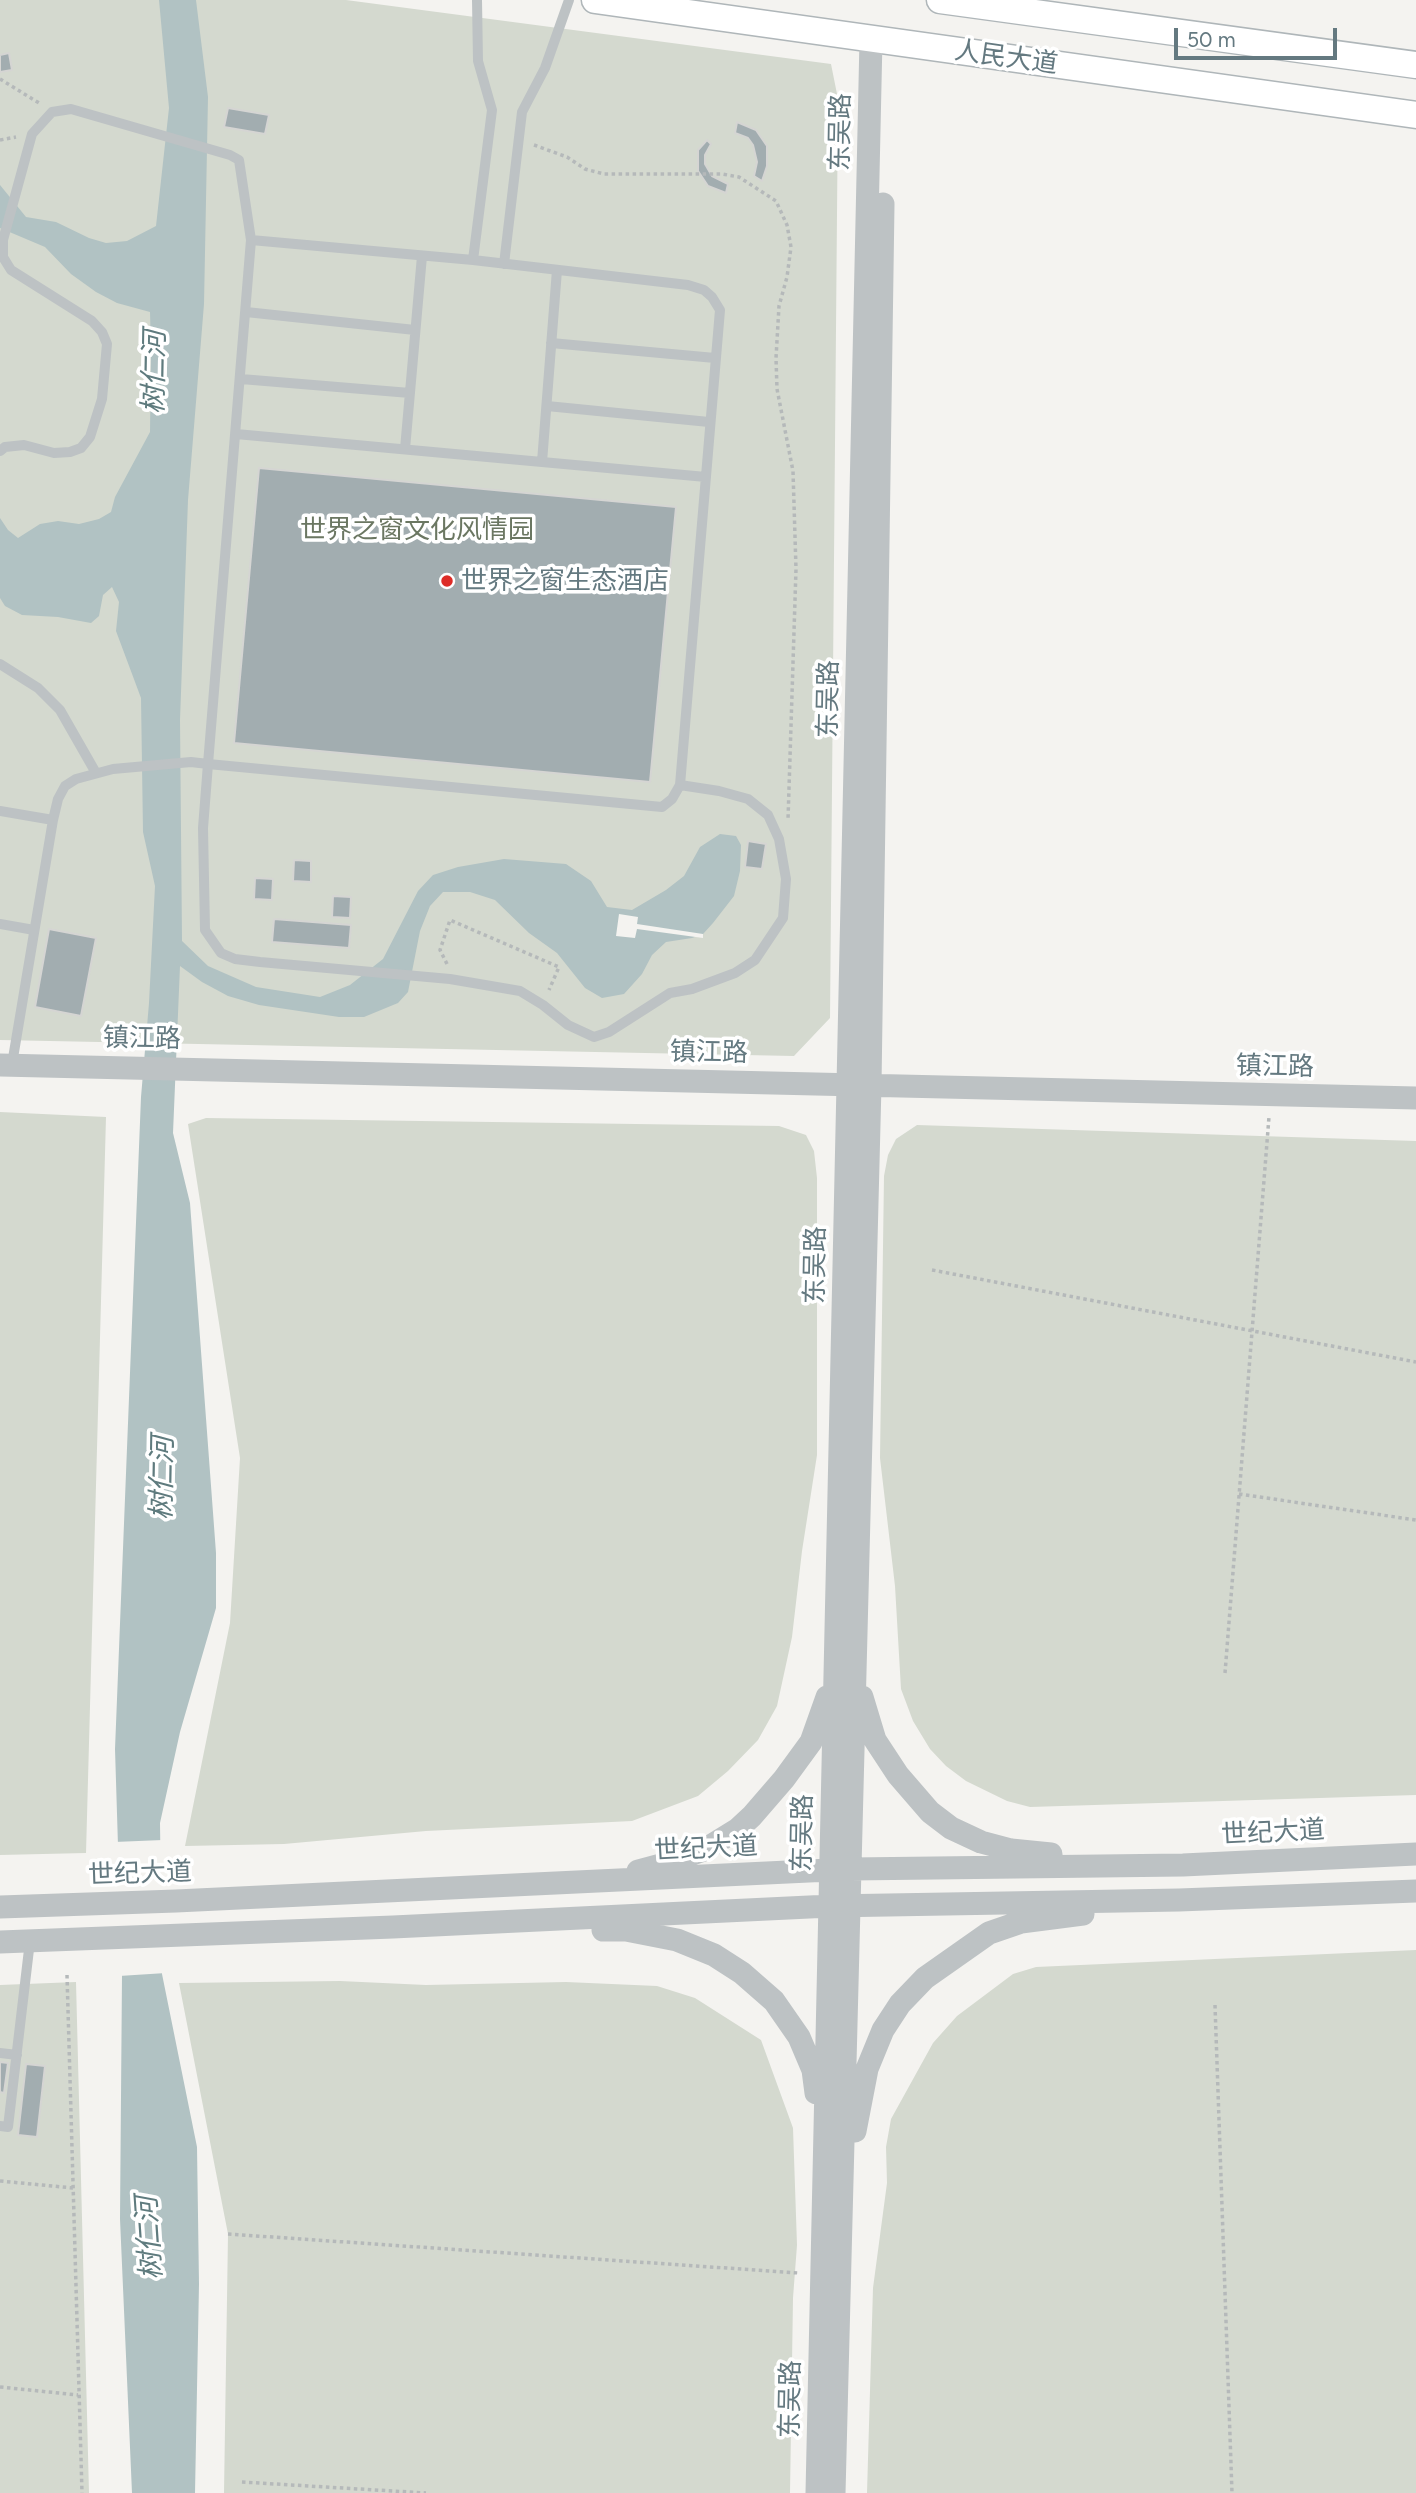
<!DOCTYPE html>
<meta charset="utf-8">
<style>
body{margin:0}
#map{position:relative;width:1416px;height:2493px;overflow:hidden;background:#f4f3f0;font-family:Figtree,sans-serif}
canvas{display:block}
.scale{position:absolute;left:1174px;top:28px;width:163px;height:32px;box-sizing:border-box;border:4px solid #647980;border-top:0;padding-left:9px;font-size:21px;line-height:24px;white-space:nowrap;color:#647980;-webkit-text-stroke:5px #fff;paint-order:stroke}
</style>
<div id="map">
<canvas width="1416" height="2493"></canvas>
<div class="scale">50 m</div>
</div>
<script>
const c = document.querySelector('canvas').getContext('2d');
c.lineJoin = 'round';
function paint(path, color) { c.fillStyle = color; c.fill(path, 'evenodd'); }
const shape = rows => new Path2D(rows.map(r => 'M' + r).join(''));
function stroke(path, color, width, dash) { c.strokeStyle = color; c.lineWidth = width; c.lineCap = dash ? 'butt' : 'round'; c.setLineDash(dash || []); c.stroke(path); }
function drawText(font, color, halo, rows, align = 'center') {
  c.font = font + ' Figtree,"Noto Sans SC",sans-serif'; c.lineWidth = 7; c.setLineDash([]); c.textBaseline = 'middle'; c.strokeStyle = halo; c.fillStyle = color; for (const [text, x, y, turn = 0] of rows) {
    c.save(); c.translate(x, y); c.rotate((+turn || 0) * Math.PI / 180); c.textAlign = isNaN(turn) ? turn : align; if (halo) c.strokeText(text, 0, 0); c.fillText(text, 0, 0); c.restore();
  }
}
paint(shape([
 [0,0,346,0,831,64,838,99,830,1018,794,1056,0,1040],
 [0,1112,106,1117,86,1853,0,1855],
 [206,1118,779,1126,806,1135,814,1151,817,1178,817,1455,802,1551,792,1637,777,1706,758,1740,728,1771,698,1796,632,1821,426,1831,284,1844,185,1846,230,1623,240,1458,188,1124],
 [917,1125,1416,1141,1416,1795,1030,1807,1007,1801,966,1781,946,1766,930,1749,913,1721,901,1689,895,1586,880,1458,884,1176,888,1155,896,1139],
 [1416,1950,1416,2493,867,2493,873,2288,887,2183,886,2147,891,2119,933,2043,957,2016,1013,1974,1036,1967],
 [340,1981,426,1985,566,1982,657,1986,695,1998,761,2040,793,2128,797,2245,793,2298,790,2493,224,2493,228,2234,179,1983],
 [76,1982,89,2493,0,2493,0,1985]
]), '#d4d9cf');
paint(shape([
 [159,0,196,0,208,97,204,304,188,500,180,720,182,941,208,966,256,987,320,997,350,985,383,959,418,891,433,875,458,867,504,859,566,864,591,881,607,907,632,910,666,890,684,876,700,847,720,834,736,836,741,845,740,871,734,896,713,923,703,934,692,938,666,942,652,955,642,974,624,994,602,998,585,988,557,953,529,933,495,900,470,892,443,892,430,906,420,931,408,992,398,1003,364,1017,339,1017,259,1005,228,996,202,982,180,966,173,1133,190,1203,216,1553,216,1608,180,1732,160,1823,162,1974,197,2147,199,2284,195,2493,132,2493,120,2219,122,1975,115,1749,141,1097,149,1003,155,886,143,832,141,698,116,631,119,602,112,587,103,595,99,616,91,623,58,617,22,615,5,606,0,598,0,518,8,530,18,538,40,524,58,521,79,524,99,519,111,512,115,497,150,432,151,349,150,312,117,303,96,292,71,274,45,247,0,228,0,185,26,217,56,222,89,238,106,243,127,241,156,226,169,108]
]), '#b1c2c3');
paint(shape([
 [619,914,638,917,637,924,703,934,703,938,637,929,635,938,616,936],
 [163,1840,166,1973,119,1976,114,1842]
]), '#f4f3f0');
const building = shape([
 [9,53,12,70,0,72,0,55,9,53],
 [228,108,269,115,265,134,224,127,228,108],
 [737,122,756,130,767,146,767,166,762,181,754,176,757,162,753,145,748,138,735,133,737,122],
 [707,140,711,144,705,155,705,164,712,176,728,184,726,193,708,186,698,171,698,150,707,140],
 [259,468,676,507,650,782,234,743,259,468],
 [748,841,766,844,762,869,745,867,748,841],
 [294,860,311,861,311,882,293,881,294,860],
 [255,878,273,879,272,900,254,899,255,878],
 [333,896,351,897,350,918,332,917,333,896],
 [274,919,351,925,349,948,272,942,274,919],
 [49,929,96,938,81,1016,35,1007,49,929],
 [0,2062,8,2063,4,2093,0,2092,0,2062],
 [26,2064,45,2066,37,2137,18,2135,26,2064]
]);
paint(building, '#a2adb0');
stroke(building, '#d5d5d3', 2);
const secondary = shape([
 [595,0,1416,115],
 [940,0,1416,65]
]);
stroke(secondary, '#afb6b9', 29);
stroke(shape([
 [0,79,39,103],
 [0,140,16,137],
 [534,145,567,157,585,169,604,174,722,174,739,177,776,201,787,225,791,247,787,277,779,306,776,358,777,389,793,471,796,569,788,820],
 [447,964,440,950,450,920,559,967,549,990],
 [932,1270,1416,1362],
 [1239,1494,1416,1520],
 [1225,1673,1269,1117],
 [67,1975,82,2493],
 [1215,2005,1232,2493],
 [0,2181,73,2188],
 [228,2234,799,2273],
 [0,2387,78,2395],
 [242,2482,426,2493]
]), '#b5b9ba', 3.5, [3.5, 3.5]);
stroke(shape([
 [251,240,473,260,688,285,704,290,712,297,720,310,680,785,672,799,662,807,208,764,251,240],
 [473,260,492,110,478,61,477,0],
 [504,264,522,112,545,68,569,0],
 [246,312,415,330],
 [551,343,715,358],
 [241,379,410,393],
 [547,406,709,422],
 [236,434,706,477],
 [405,449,422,256],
 [0,451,5,447,24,445,54,453,70,452,81,448,90,437,102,399,107,344,102,332,92,321,11,270,3,257,3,240,32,134,52,112,71,109,230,155,239,160,251,240],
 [542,462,557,270],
 [0,664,38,688,60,710,96,773],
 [0,811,53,820],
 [0,924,34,930],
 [12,1064,53,820,58,799,65,786,76,779,113,769,191,762,208,764,203,828,205,930,221,953,235,959,260,962,450,979,520,991,543,1005,568,1025,594,1037,609,1032,670,993,692,989,735,973,755,960,783,918,786,879,779,839,768,815,748,799,719,791,680,785],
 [0,2053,17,2055],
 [0,2126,8,2127,30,1941]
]), '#bdc2c4', 10);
stroke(shape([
 [0,1065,1416,1098],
 [862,1697,875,1740,898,1775,930,1812,951,1828,981,1842,1011,1850,1051,1854],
 [638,1871,664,1864,704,1850,738,1829,752,1816,784,1779,811,1742,827,1697],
 [0,1907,176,1901,851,1869,1183,1865,1416,1854],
 [603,1930,626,1930,677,1940,714,1955,742,1973,774,2001,799,2037,813,2070,816,2093],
 [0,1942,393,1927,830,1906,1179,1900,1416,1891],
 [855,2131,867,2069,883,2030,900,2004,925,1978,989,1933,1021,1922,1083,1914],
 [817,2493,871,39],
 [834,2493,870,1085,883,204]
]), '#bdc2c4', 23);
stroke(secondary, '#fff', 26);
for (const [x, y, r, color] of [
 [447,581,7,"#dd2c27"]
]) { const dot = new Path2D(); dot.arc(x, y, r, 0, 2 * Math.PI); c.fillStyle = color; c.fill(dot); stroke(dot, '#fff', 2.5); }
drawText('26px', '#647980', '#fff', [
 ["人民大道",1006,58,8],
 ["东吴路",841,132,-89],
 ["东吴路",829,699,-89],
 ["镇江路",142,1039,1],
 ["镇江路",709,1053,1],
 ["镇江路",1275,1067,1],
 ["东吴路",816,1265,-89],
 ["东吴路",803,1833,-89],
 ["世纪大道",1273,1833,-3],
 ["世纪大道",706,1849,-3],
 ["世纪大道",140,1874,-2],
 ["东吴路",791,2399,-89]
]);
drawText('26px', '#6b7762', '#fff', [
 ["世界之窗文化风情园",417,530]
]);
drawText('26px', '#647980', '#fff', [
 ["世界之窗生态酒店",461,581]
], 'left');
drawText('italic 28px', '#5f7b7e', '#fff', [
 ["树仁河",155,372,-89],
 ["树仁河",163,1478,-89],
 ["树仁河",150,2238,-94]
]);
</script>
